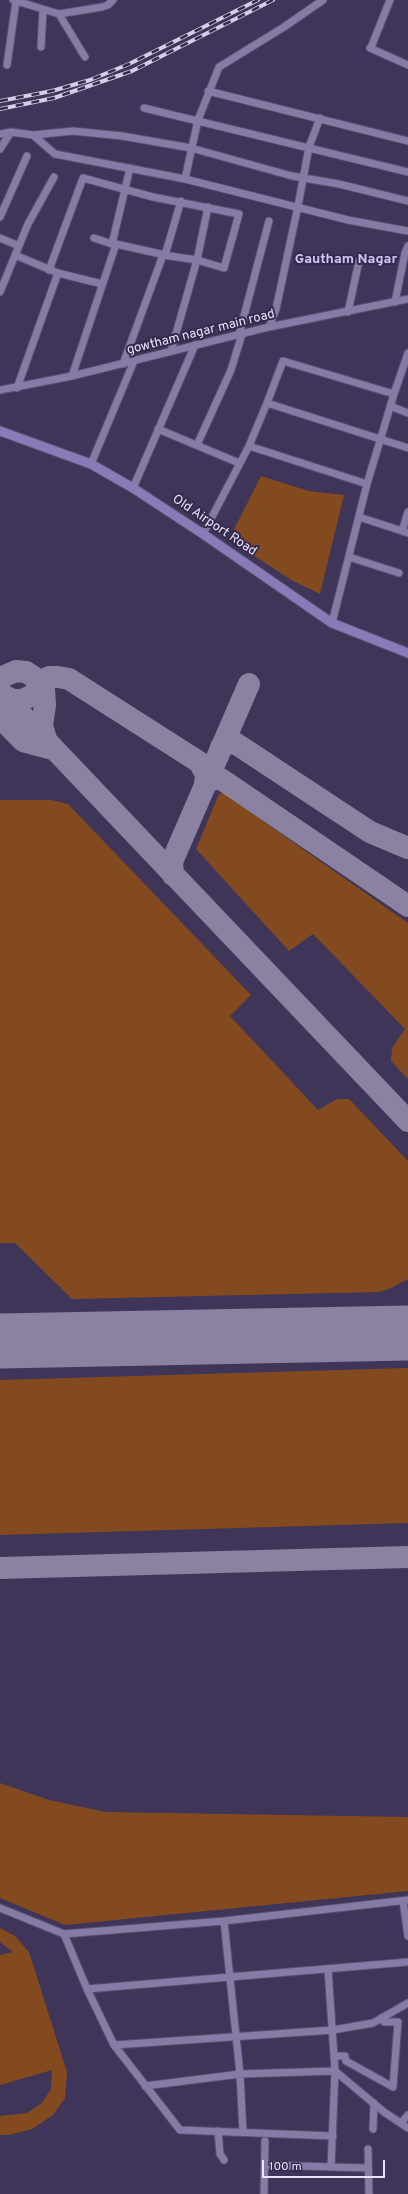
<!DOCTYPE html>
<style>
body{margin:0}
#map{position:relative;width:408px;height:2194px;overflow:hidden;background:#3f3559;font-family:Overpass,sans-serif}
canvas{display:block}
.scale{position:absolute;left:262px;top:2160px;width:123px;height:18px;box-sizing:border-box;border:2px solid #e8e4fb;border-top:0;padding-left:5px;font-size:12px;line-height:14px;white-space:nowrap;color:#e8e4fb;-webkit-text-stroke:3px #352a4e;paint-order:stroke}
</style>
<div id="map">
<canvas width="408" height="2194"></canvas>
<div class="scale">100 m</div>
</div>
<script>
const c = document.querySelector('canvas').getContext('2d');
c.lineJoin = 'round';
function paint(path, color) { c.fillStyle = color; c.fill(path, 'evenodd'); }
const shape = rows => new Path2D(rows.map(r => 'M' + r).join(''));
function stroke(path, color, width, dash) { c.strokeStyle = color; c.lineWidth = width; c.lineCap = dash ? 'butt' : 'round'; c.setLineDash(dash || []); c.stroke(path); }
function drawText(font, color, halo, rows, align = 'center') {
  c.font = font + ' Overpass,sans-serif'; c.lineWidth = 4; c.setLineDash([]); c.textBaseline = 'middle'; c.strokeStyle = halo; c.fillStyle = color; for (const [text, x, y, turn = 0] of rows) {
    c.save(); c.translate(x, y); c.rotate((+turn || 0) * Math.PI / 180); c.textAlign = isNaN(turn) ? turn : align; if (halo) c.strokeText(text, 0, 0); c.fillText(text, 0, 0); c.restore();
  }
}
paint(shape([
 [261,476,309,491,344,495,320,594,291,580,229,539],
 [223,793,408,923,408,1079,391,1061,392,1048,405,1029,313,934,289,951,196,849,219,794],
 [0,800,51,800,68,804,251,995,230,1016,318,1110,337,1099,349,1099,408,1161,408,1279,391,1288,379,1292,72,1299,15,1243,0,1243],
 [408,1368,408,1523,0,1535,0,1380],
 [0,1783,49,1800,106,1812,408,1817,408,1891,65,1925,0,1898],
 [0,1928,15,1936,29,1952,67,2072,65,2098,53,2115,32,2129,9,2135,0,2135,0,2116,27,2113,42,2103,51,2089,52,2070,0,2085,0,1955,13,1952,0,1942]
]), '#824a1e');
stroke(shape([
 [0,678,16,671,26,672,40,681,44,689,45,705,42,726,47,742],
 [0,692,408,1121],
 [3,695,13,700,22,700,33,695,43,681,49,677,58,677,69,679,199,762,206,774,205,784],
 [0,717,23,741,53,749],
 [221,747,225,744,235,743,370,832,408,848],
 [205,784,213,779,221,779,408,906],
 [173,875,172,863,174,857,249,684],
 [0,1568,408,1557]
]), '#8a82a0', 22);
stroke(shape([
 [0,1341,408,1333]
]), '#8a82a0', 55);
const minor = shape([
 [13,0,59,14,102,7,108,5,113,0],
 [59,14,85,57],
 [372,45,390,0],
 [41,47,43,10],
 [370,48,408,65],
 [7,65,16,1],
 [208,91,408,141],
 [144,108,408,172],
 [0,134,11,132,33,135,73,131,122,136,191,148,292,176,339,184,408,201],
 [33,135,55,154,185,179,348,220,408,231],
 [0,149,11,132],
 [185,179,198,120,219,67,284,27,323,0],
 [0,217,27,156],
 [0,238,19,246],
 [94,238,112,244],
 [116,244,112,244,130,168],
 [15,255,58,273,102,284],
 [49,270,83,178,153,197,239,214,224,268,197,260,163,255,123,364],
 [0,292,28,224,54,177],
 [395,302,405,253,408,246],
 [348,312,359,261],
 [269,327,276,309,298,206,309,147,320,118],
 [239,335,269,221],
 [171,351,197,260,208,207],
 [72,376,116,244,165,255,181,201],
 [17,388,58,273],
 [0,390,72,376,269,327,408,299],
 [267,403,283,361,394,394,408,353],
 [390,406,408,413],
 [158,429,239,463],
 [197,445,231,370,242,334],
 [249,446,267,403,408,448],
 [91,464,134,361],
 [133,488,195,345],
 [359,517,408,533],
 [402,531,408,512],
 [203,534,249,446,367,484,394,394],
 [349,557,399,573],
 [332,623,367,484],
 [403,1901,408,1936],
 [0,1908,64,1934,224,1921,408,1900],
 [224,1921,240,2074,243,2132],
 [64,1934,87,1989,114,2045,180,2130,333,2136],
 [328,1969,335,2071,331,2167],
 [87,1989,408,1962],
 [114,2045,333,2030,373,2023,408,2003],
 [334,2056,345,2056,346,2061,393,2087,398,2022,384,2022,381,2018],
 [145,2086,240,2074,335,2071,384,2112,408,2128],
 [401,2123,408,2115],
 [373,2129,374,2103],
 [218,2131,220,2154,224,2160],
 [368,2149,369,2194],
 [265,2165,368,2168],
 [264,2194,265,2141]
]);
const secondary = shape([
 [0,431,91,464,133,488,203,534,332,623,408,653]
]);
stroke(minor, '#58506e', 9);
stroke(secondary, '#58506e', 11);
stroke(minor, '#857ba4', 7);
stroke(secondary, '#8b7ab8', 9);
const rail = shape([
 [0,101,52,91,90,80,129,64,258,0],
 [0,109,54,98,132,71,273,0]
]);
stroke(rail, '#d4cfe8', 4);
stroke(rail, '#352a4e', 2.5, [8]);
drawText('13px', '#e8e4fb', '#352a4e', [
 ["gowtham nagar main road",201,333,-14],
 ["Old Airport Road",214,526,34]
]);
drawText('bold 14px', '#d1c6f3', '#352a4e', [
 ["Gautham Nagar",346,260]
]);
</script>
